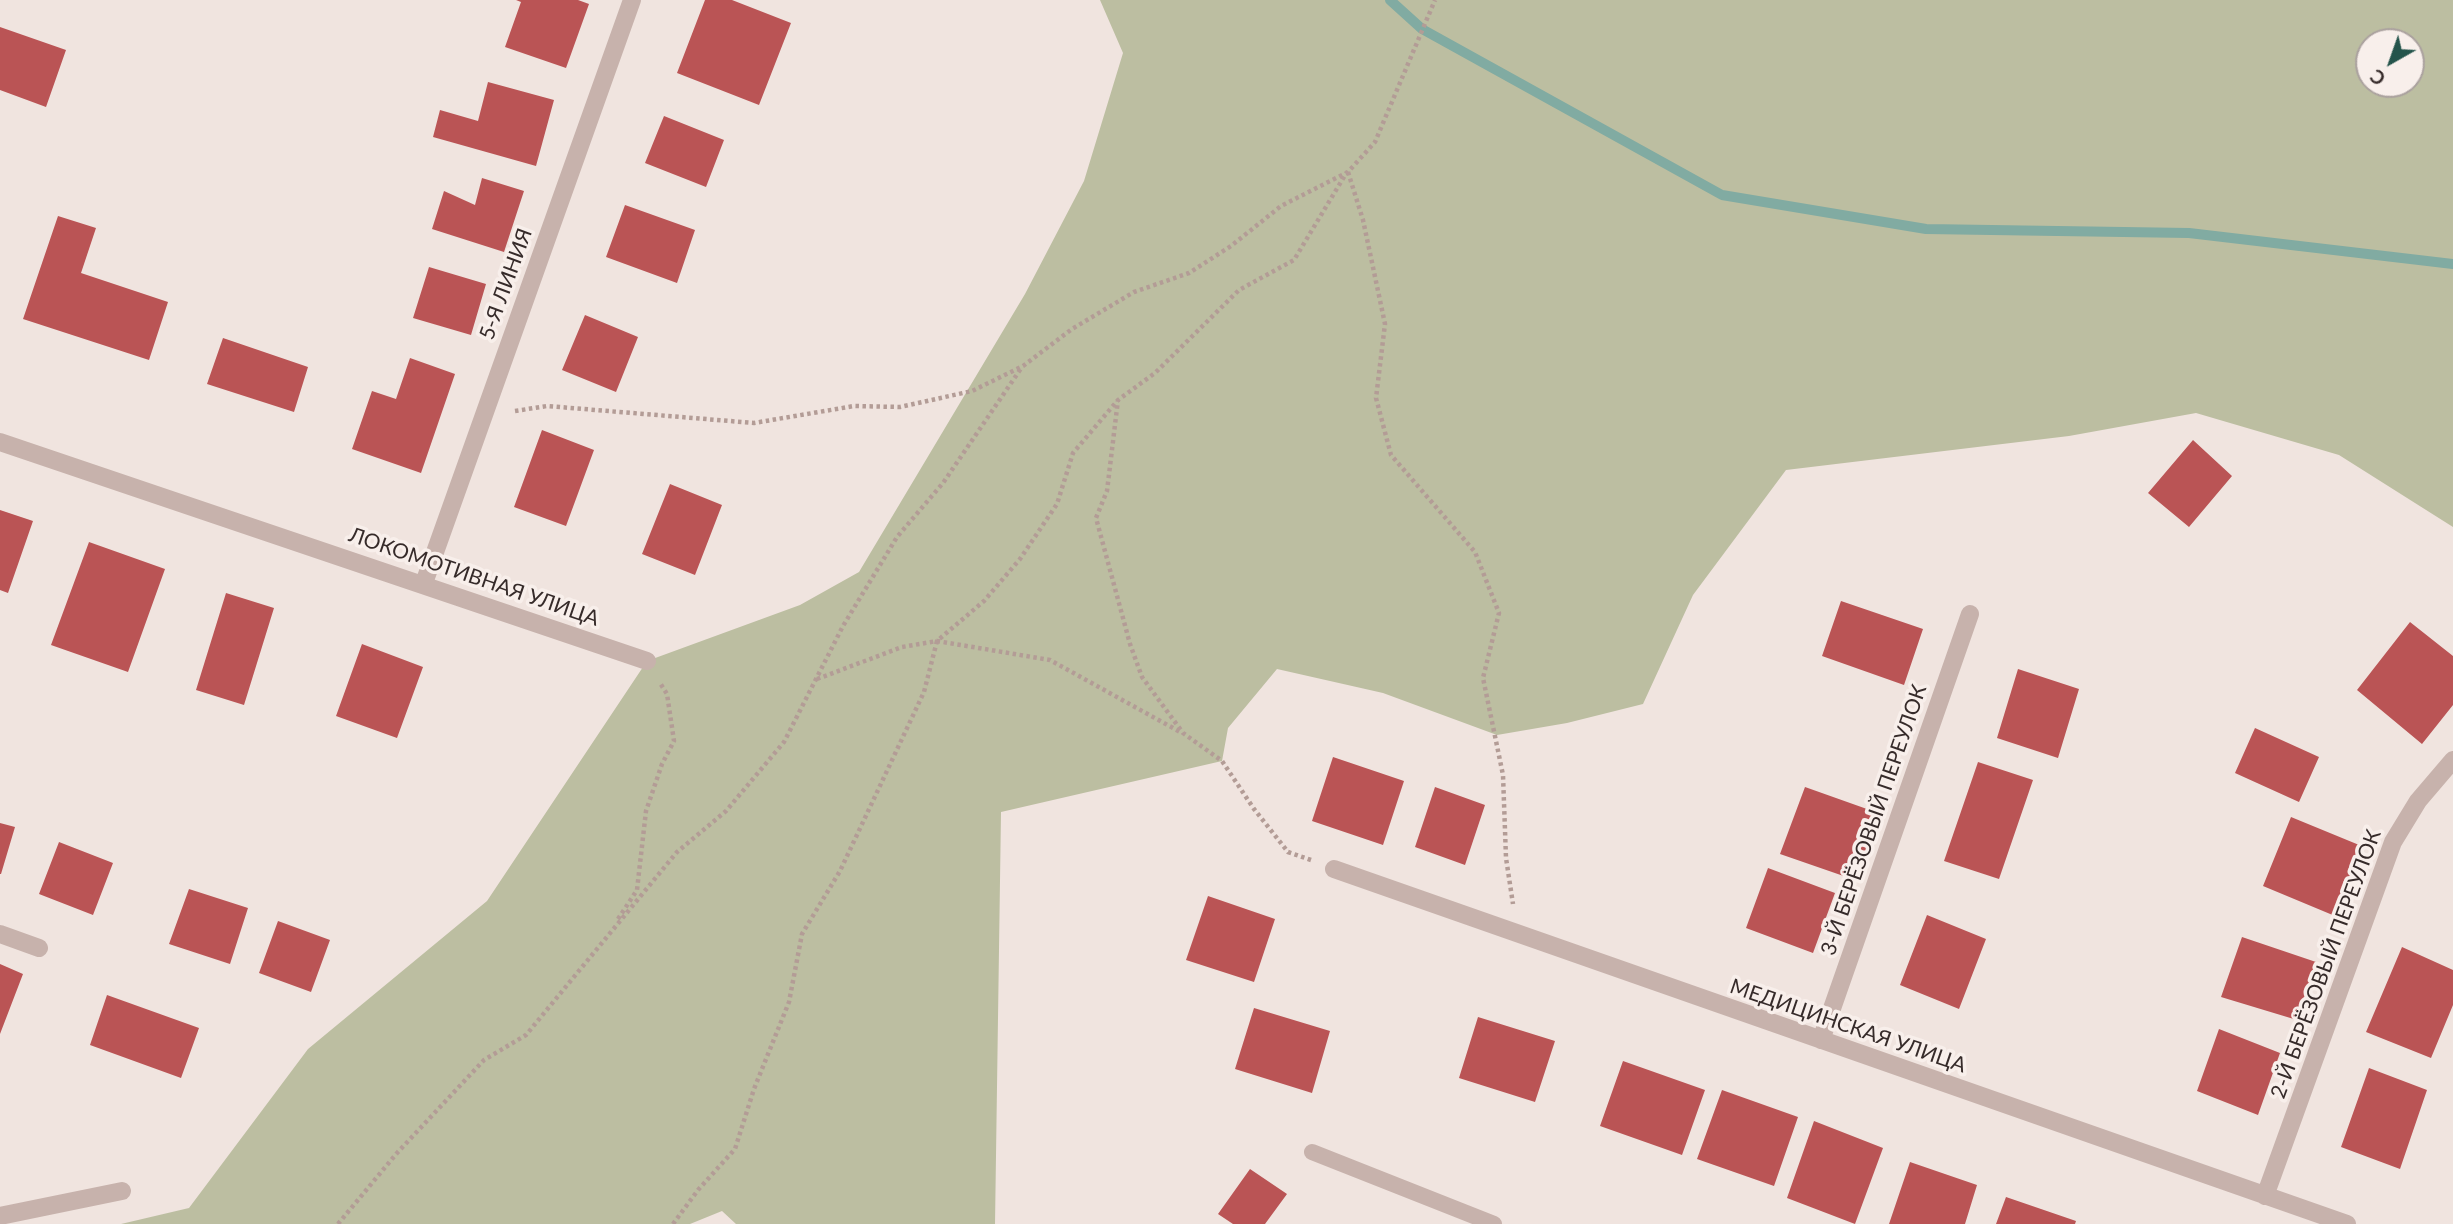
<!DOCTYPE html>
<meta charset="utf-8">
<style>
body{margin:0}
#map{position:relative;width:2453px;height:1224px;overflow:hidden;background:#f0e4df;font-family:Lato,sans-serif}
canvas{display:block}
.north{position:absolute;left:2355px;top:28px;width:70px;height:70px;box-sizing:border-box;background:#f8efeb;border:2px solid #aaa19e;border-radius:50%;rotate:220deg;font-size:19px;font-weight:700;line-height:28px;text-align:center;color:#362b2a}
.north::after{content:'';display:block;margin:auto;width:24px;height:32px;background:#24544b;clip-path:polygon(50% 0,100% 100%,50% 72%,0 100%)}
</style>
<div id="map">
<canvas width="2453" height="1224"></canvas>
<div class="north">С</div>
</div>
<script>
const c = document.querySelector('canvas').getContext('2d');
c.lineJoin = 'round';
function paint(path, color) { c.fillStyle = color; c.fill(path, 'evenodd'); }
const shape = rows => new Path2D(rows.map(r => 'M' + r).join(''));
function stroke(path, color, width, dash) { c.strokeStyle = color; c.lineWidth = width; c.lineCap = dash ? 'butt' : 'round'; c.setLineDash(dash || []); c.stroke(path); }
function drawText(font, color, halo, rows, align = 'center') {
  c.font = font + ' Lato,sans-serif'; c.lineWidth = 7; c.setLineDash([]); c.textBaseline = 'middle'; c.strokeStyle = halo; c.fillStyle = color; for (const [text, x, y, turn = 0] of rows) {
    c.save(); c.translate(x, y); c.rotate((+turn || 0) * Math.PI / 180); c.textAlign = isNaN(turn) ? turn : align; if (halo) c.strokeText(text, 0, 0); c.fillText(text, 0, 0); c.restore();
  }
}
paint(shape([
 [1100,0,2453,0,2453,527,2339,455,2196,413,2069,436,1786,470,1693,595,1643,704,1567,723,1497,735,1383,693,1277,669,1228,728,1222,761,1001,812,995,1224,736,1224,722,1211,690,1224,121,1224,189,1208,308,1049,487,901,647,661,800,605,859,572,1025,294,1084,181,1123,53],
 [2369,42,2411,42,2411,84,2369,84]
]), '#bcbea1');
stroke(shape([
 [1390,0,1422,29,1722,195,1926,229,2189,233,2453,264]
]), '#81aba2', 10);
paint(shape([
 [516,0,578,0,589,4,566,68,505,47,521,2],
 [705,0,732,0,791,23,759,105,677,73],
 [0,27,66,50,46,107,0,90],
 [488,82,554,100,536,166,433,137,440,110,478,121],
 [664,116,724,140,706,187,645,163],
 [482,178,524,191,504,252,432,229,444,191,475,205],
 [625,205,695,230,677,283,606,257],
 [58,216,96,228,81,273,168,302,149,360,23,319],
 [429,267,486,284,471,335,413,318],
 [585,315,638,337,616,392,562,370],
 [223,338,308,367,294,412,207,384],
 [410,358,455,374,421,473,352,449,372,391,396,399],
 [542,430,594,450,566,526,514,507],
 [2193,440,2232,476,2189,527,2148,493],
 [670,484,722,505,695,575,642,554],
 [0,510,33,521,8,593,0,590],
 [89,542,165,569,128,672,51,645],
 [226,593,274,608,244,705,196,690],
 [1841,601,1923,629,1904,685,1822,656],
 [2410,622,2453,656,2453,705,2422,744,2357,690],
 [362,644,423,667,397,738,336,716],
 [2018,669,2079,689,2058,758,1997,738],
 [2255,728,2319,757,2299,802,2235,773],
 [1333,757,1404,781,1383,845,1312,821],
 [1978,762,2033,780,1999,879,1944,861],
 [1435,787,1485,805,1465,865,1415,847],
 [1805,787,1881,814,1858,881,1780,854],
 [2291,817,2364,847,2335,916,2263,886],
 [0,823,15,827,1,874,0,874],
 [59,842,113,863,93,915,39,894],
 [1768,868,1835,893,1813,953,1746,928],
 [189,889,248,908,230,964,169,944],
 [1208,896,1275,919,1254,982,1186,960],
 [1927,915,1986,939,1959,1009,1900,985],
 [278,921,330,940,311,992,259,973],
 [2242,937,2316,962,2297,1020,2221,997],
 [2402,947,2453,970,2453,1005,2431,1058,2366,1032],
 [0,964,23,974,0,1034],
 [107,995,199,1028,181,1078,90,1045],
 [1254,1008,1330,1031,1312,1093,1235,1069],
 [1478,1017,1555,1041,1535,1102,1459,1078],
 [2219,1029,2280,1053,2258,1115,2197,1091],
 [1623,1061,1705,1090,1682,1155,1600,1126],
 [2369,1068,2427,1090,2400,1169,2341,1147],
 [1722,1090,1798,1117,1774,1186,1697,1159],
 [1814,1121,1883,1148,1855,1224,1787,1198],
 [1910,1162,1977,1185,1965,1224,1889,1224],
 [1250,1169,1287,1194,1265,1224,1233,1224,1218,1214],
 [2006,1197,2076,1221,2075,1224,1996,1224]
]), '#ba5455');
stroke(shape([
 [1348,172,1363,220,1385,324,1376,398,1391,455,1475,552,1499,613,1483,678,1503,775,1506,858,1513,904],
 [515,411,547,406,754,423,854,406,900,407,972,391,1023,366,1072,329,1134,292,1189,273,1231,246,1281,206,1348,172,1375,142,1435,0],
 [817,679,902,647,937,641,1050,660,1182,733],
 [1311,860,1288,852,1254,809,1222,761,1183,733,1142,677,1130,644,1096,518,1107,491,1118,400,1155,373,1239,290,1294,260,1347,172],
 [618,919,637,890,646,811,662,764,674,741,667,694,660,683],
 [338,1224,397,1153,484,1060,526,1035,677,852,726,811,784,742,843,626,897,537,943,483,1022,367],
 [673,1224,698,1190,735,1149,754,1089,789,1002,802,934,840,871,924,692,937,641,984,601,1020,559,1057,504,1073,453,1118,400]
]), '#b39c96', 4.5, [3.5, 3.5]);
stroke(shape([
 [1312,1152,1494,1224]
]), '#c7b2ac', 16);
stroke(shape([
 [0,442,647,661],
 [424,583,632,0],
 [1334,869,2347,1224],
 [0,934,39,948],
 [1821,1040,1970,614],
 [2265,1196,2393,842,2418,801,2453,760],
 [0,1216,122,1191]
]), '#c7b2ac', 18);
drawText('21px', '#362b2a', '#f8efeb', [
 ["5-Я ЛИНИЯ",506,284,-70],
 ["ЛОКОМОТИВНАЯ УЛИЦА",474,577,19],
 ["3-Й БЕРЁЗОВЫЙ ПЕРЕУЛОК",1874,820,-71],
 ["2-Й БЕРЁЗОВЫЙ ПЕРЕУЛОК",2326,964,-70],
 ["МЕДИЦИНСКАЯ УЛИЦА",1848,1026,19]
]);
</script>
